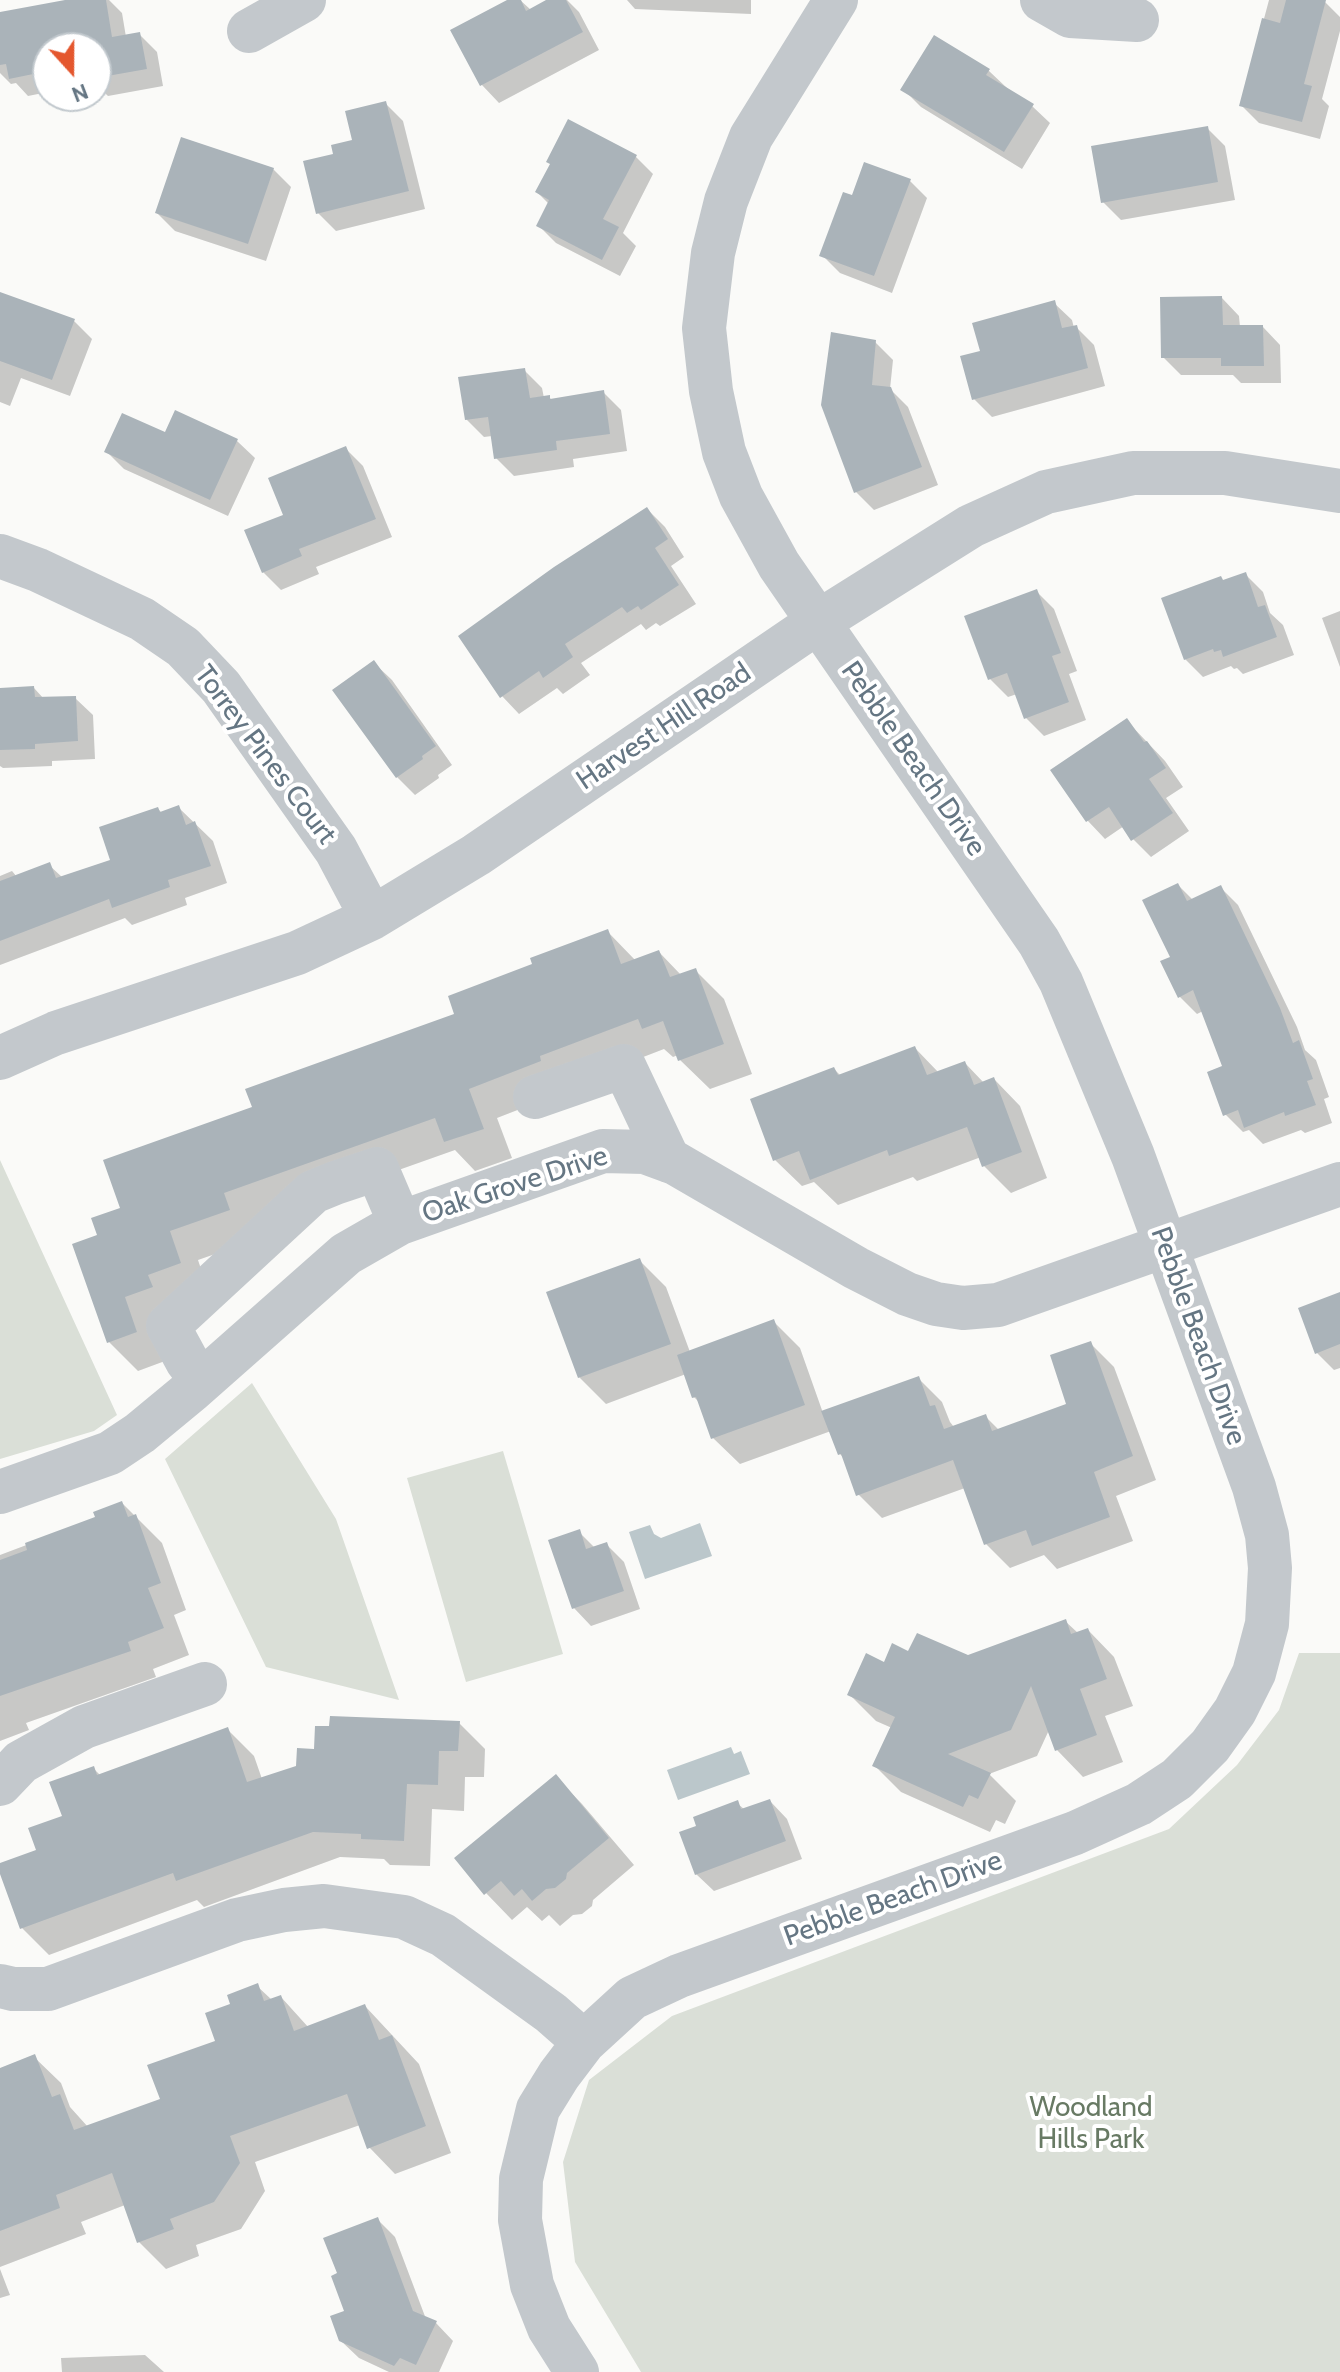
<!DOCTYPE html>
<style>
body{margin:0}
#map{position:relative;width:1340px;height:2372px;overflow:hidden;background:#fafaf8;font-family:Cabin,sans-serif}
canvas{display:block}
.north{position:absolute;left:32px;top:32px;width:80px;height:80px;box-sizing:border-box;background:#fff;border:2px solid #c1c8cd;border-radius:50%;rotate:159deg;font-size:22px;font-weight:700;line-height:32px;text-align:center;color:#657683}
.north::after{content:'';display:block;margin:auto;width:28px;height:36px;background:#e4572e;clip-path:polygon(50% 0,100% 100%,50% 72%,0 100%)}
</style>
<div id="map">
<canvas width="1340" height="2372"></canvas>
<div class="north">N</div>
</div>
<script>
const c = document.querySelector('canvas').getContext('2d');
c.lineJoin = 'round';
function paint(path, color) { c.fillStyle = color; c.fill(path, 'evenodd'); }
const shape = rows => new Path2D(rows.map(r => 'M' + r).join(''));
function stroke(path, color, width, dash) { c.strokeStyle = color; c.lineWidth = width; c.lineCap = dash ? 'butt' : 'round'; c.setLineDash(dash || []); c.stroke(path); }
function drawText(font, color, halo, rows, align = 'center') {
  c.font = font + ' Cabin,sans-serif'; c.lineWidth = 8; c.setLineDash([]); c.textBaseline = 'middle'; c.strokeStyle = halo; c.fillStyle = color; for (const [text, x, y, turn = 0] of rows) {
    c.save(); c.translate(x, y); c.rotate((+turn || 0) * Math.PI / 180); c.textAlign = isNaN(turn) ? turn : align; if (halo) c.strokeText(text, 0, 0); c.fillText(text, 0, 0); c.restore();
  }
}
paint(shape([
 [0,1160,117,1415,94,1431,0,1459],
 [252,1383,336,1519,399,1700,266,1667,165,1459],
 [503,1451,563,1654,466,1682,407,1478],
 [1299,1653,1340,1653,1340,2372,641,2372,575,2262,563,2162,589,2080,672,2016,1169,1829,1237,1765,1279,1710]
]), '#dadfd7');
paint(shape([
 [700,1523,712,1556,645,1579,629,1532,650,1525,654,1534,661,1538],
 [731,1747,734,1754,741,1751,750,1774,678,1800,667,1770]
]), '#bbc7cb');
paint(shape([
 [77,0,109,0,122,13,126,37,139,34,157,52,163,86,108,96,96,84,96,48,48,48,48,92,28,96,16,83,11,84,0,73,0,14],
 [511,0,520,0,531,10,550,0,567,0,579,12,599,50,499,103,482,85],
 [627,0,751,0,751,14,635,9],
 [1269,0,1317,0,1325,2,1340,17,1340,31,1322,99,1329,106,1320,139,1259,123,1241,105],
 [935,38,989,71,1007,88,1032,106,1050,123,1022,169,921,107,903,89],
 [385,103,403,121,425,209,336,231,318,213,336,155,355,142],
 [1207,128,1225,146,1235,200,1121,220,1103,202],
 [635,156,653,174,623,233,636,246,620,276,556,243,538,225,549,204,537,192],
 [273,169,291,187,266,261,175,231,157,213],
 [909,180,927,198,892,293,840,273,822,255,853,197],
 [0,294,74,321,92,339,70,396,21,378,10,406,0,402],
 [1222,298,1239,316,1240,327,1263,327,1280,345,1281,383,1241,383,1233,375,1181,375,1163,357],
 [1054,303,1072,320,1074,328,1076,327,1094,345,1105,386,992,417,974,399,982,353],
 [875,342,893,360,890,389,908,407,938,485,874,510,856,492],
 [524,370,542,388,544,398,549,397,552,400,603,392,621,410,627,451,573,459,574,467,514,476,496,458,492,436,484,437,466,419],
 [166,435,237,441,255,458,228,516,124,469,107,452],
 [345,448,363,466,392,537,316,567,319,574,281,590,263,572,286,516],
 [647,509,665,527,684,557,671,566,696,604,660,626,656,623,646,630,641,624,581,663,590,675,563,694,557,688,519,714,502,696],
 [1245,574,1263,592,1270,613,1283,625,1294,655,1243,674,1237,668,1234,669,1231,666,1203,677,1185,659,1224,582],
 [1036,591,1054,609,1077,671,1069,674,1086,720,1044,736,1026,718,1017,694,1008,697,990,679],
 [1340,611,1340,667,1322,618],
 [374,663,392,680,452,765,438,775,439,778,415,795,397,777],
 [34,688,44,699,75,698,93,715,95,759,52,761,52,766,3,768,0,766,0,690],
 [1127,721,1165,761,1183,787,1166,798,1189,831,1151,857,1133,839,1124,826,1105,839,1088,821,1053,770],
 [178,807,213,841,227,883,185,898,187,905,132,925,125,918,0,965,0,876,12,871,17,877,49,865,63,878,113,861,158,809,162,813],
 [1178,885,1193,900,1220,887,1238,905,1297,1027,1305,1050,1316,1060,1329,1097,1324,1099,1332,1123,1305,1133,1301,1130,1263,1144,1249,1130,1243,1132,1225,1114,1224,1068,1203,1011,1197,1014,1179,996,1173,958],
 [607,931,636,961,659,952,681,975,695,970,724,999,752,1074,710,1089,680,1060,678,1055,673,1057,664,1049,568,1086,569,1090,497,1118,512,1158,475,1171,455,1150,252,1222,258,1239,198,1260,209,1293,165,1361,138,1371,109,1342,100,1236,122,1209,254,1108,457,1015,534,965],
 [915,1048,939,1073,965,1063,984,1083,994,1079,1020,1106,1047,1178,1011,1193,984,1166,981,1157,917,1181,913,1177,838,1205,814,1182,802,1186,775,1160,834,1069,841,1076],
 [639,1260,666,1287,690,1352,773,1321,800,1348,823,1413,918,1378,942,1402,950,1422,954,1427,985,1416,999,1430,1068,1405,1090,1343,1114,1367,1156,1480,1116,1496,1133,1541,1057,1569,1044,1555,1010,1568,986,1544,965,1488,882,1518,858,1494,846,1460,840,1454,831,1431,740,1464,713,1438,700,1403,694,1397,686,1374,606,1404,579,1377],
 [1340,1294,1340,1368,1334,1370,1317,1353],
 [122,1503,162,1543,186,1610,174,1615,189,1655,153,1669,156,1677,26,1723,29,1730,0,1741,0,1555,98,1518],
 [579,1532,595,1548,606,1544,624,1562,640,1609,591,1626,574,1608],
 [1065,1621,1078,1633,1088,1630,1114,1657,1133,1706,1105,1716,1123,1762,1083,1777,1057,1750,1049,1730,1037,1756,989,1774,1016,1801,1005,1824,996,1820,990,1832,901,1792,875,1766,892,1728,876,1721,849,1694,885,1665,909,1653,968,1658],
 [459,1723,485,1749,484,1777,465,1777,464,1811,432,1809,430,1866,390,1865,384,1859,340,1857,204,1907,197,1900,49,1955,22,1928,0,1865,39,1851,64,1817,93,1768,101,1776,227,1729,254,1756,262,1779,298,1767,316,1751,331,1728],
 [556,1777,582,1804,634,1865,593,1900,592,1906,582,1914,573,1915,560,1926,549,1915,542,1921,527,1907,512,1920,486,1893],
 [770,1801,787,1819,802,1859,714,1891,696,1874,699,1827,737,1803,745,1810],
 [257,1986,272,2000,281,1997,309,2028,365,2006,419,2064,451,2153,395,2174,369,2147,360,2125,255,2162,265,2191,241,2229,196,2245,199,2256,166,2269,139,2242,125,2205,81,2222,86,2234,0,2267,0,2070,34,2057,61,2083,70,2107,88,2127,162,2100,217,2042,233,2005],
 [378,2220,395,2237,426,2319,436,2323,453,2341,439,2372,389,2372,359,2358,340,2340,347,2312],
 [0,2269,10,2295,0,2298],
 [145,2355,164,2372,62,2372,61,2358]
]), '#0003');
paint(shape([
 [65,0,106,0,112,37,140,32,147,69,96,78,96,48,48,48,48,71,9,79,6,64,0,65,0,12],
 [507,0,521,0,526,11,546,0,566,0,583,32,480,86,450,30],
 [1286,0,1326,0,1304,84,1312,86,1302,122,1239,106,1262,18,1280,23],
 [934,35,990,69,986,75,1034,104,1004,152,900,90],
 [386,101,409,191,316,214,303,161,333,154,331,145,352,140,345,111],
 [568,119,637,155,603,219,619,227,602,260,536,226,549,200,535,192,550,164,546,162],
 [1208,126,1218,182,1101,203,1091,146],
 [181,137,274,168,248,244,155,213],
 [864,162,911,179,874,276,819,256,843,192,852,195],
 [0,292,75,319,52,380,0,361],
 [1222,296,1223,325,1263,325,1264,366,1221,366,1221,358,1161,358,1160,297],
 [1055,300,1062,328,1077,325,1088,368,972,400,960,356,980,351,972,323],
 [831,332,876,340,872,385,891,387,922,467,854,493,821,405],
 [525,368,530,398,550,395,550,399,604,390,610,434,556,441,557,450,494,459,488,417,465,420,458,377],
 [175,410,238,439,210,500,104,452,122,413,165,432],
 [346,446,376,519,299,549,302,556,262,573,244,530,283,515,268,478],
 [647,507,668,539,655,548,679,585,641,610,638,606,627,613,622,607,565,644,573,657,543,678,539,671,500,698,458,636,554,567],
 [1246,572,1258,607,1265,605,1277,637,1223,657,1221,650,1214,652,1213,649,1184,660,1161,598,1221,576,1223,580],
 [1037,589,1061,653,1052,656,1069,702,1024,719,1007,673,988,680,964,616],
 [374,660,436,746,422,756,423,759,396,778,332,690],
 [34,686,35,697,76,696,78,741,35,744,35,749,0,750,0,688],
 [1127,718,1144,742,1147,741,1166,768,1149,779,1173,813,1131,841,1109,807,1086,822,1050,770],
 [179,805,186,825,195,821,211,866,168,880,170,887,112,908,109,899,0,941,0,881,50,862,56,878,110,860,99,827,158,807,160,812],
 [1178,883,1187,901,1221,885,1280,1008,1293,1043,1299,1040,1313,1079,1307,1081,1316,1105,1285,1116,1284,1112,1244,1128,1238,1110,1223,1116,1207,1072,1222,1066,1193,990,1178,998,1160,961,1170,957,1142,900],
 [608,929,621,964,659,950,670,977,696,968,724,1044,678,1061,663,1021,642,1029,638,1019,540,1056,541,1061,469,1089,484,1129,444,1142,435,1118,224,1193,230,1210,170,1231,181,1263,148,1275,153,1287,125,1297,137,1332,107,1343,72,1244,97,1235,91,1218,120,1208,103,1160,252,1107,245,1089,454,1014,448,996,532,964,530,958],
 [915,1046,927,1075,965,1061,974,1085,994,1077,1022,1152,982,1167,967,1127,889,1156,887,1150,810,1180,799,1151,773,1161,750,1099,834,1067,838,1075],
 [640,1258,671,1344,578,1378,546,1292],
 [1340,1292,1340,1344,1315,1354,1298,1308],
 [774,1319,805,1405,711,1439,696,1397,692,1398,677,1355],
 [1091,1341,1133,1456,1094,1472,1110,1517,1032,1546,1026,1530,984,1545,953,1460,856,1496,841,1454,838,1455,821,1411,919,1376,930,1406,935,1405,944,1429,986,1414,992,1431,1066,1404,1050,1355],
 [122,1501,128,1517,136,1514,161,1583,148,1588,164,1628,128,1642,131,1651,0,1696,0,1560,27,1550,25,1543,95,1517,93,1512],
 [580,1529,586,1549,607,1542,624,1591,572,1609,548,1540],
 [1066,1619,1071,1634,1088,1628,1107,1679,1080,1689,1097,1735,1055,1751,1031,1686,1011,1730,948,1754,991,1773,978,1799,969,1795,963,1807,872,1766,895,1717,847,1695,866,1653,884,1662,892,1643,908,1651,917,1633,968,1655],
 [330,1716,460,1721,458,1751,439,1751,438,1785,407,1784,404,1841,361,1839,361,1834,313,1832,176,1881,173,1873,20,1929,0,1874,0,1863,36,1850,28,1828,62,1816,49,1782,94,1766,97,1775,228,1727,247,1782,296,1766,297,1748,314,1749,315,1726,329,1726],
 [556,1774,609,1838,567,1873,566,1879,555,1888,546,1889,532,1901,522,1889,514,1896,501,1881,484,1895,454,1858],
 [770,1799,786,1841,695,1875,679,1832,696,1826,693,1817,738,1800,741,1809],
 [258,1983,264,2001,281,1995,294,2031,365,2004,379,2040,392,2035,426,2126,367,2149,347,2094,230,2136,240,2163,214,2202,170,2219,174,2229,137,2243,112,2173,56,2195,60,2208,0,2231,0,2068,35,2054,52,2097,60,2094,74,2130,160,2099,147,2065,215,2041,205,2013,230,2004,227,1995],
 [378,2217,413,2311,437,2321,416,2365,400,2358,394,2366,339,2341,330,2316,344,2311,331,2276,337,2273,323,2238]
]), '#aab3b9');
stroke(shape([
 [1042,0,1070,16,1137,20],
 [249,31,304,0],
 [0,556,38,570,142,619,183,647,221,687,336,850,372,918],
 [0,1058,56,1033,297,953,372,918,476,855,818,622,971,526,1046,492,1133,473,1225,473,1340,491],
 [535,1097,624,1066,669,1161],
 [202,1381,187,1361,168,1326,313,1192,335,1183,377,1169,400,1223],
 [0,1492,110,1453,140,1433,192,1390,346,1254,400,1223,603,1151,645,1152,675,1163,856,1268,907,1294,936,1304,963,1308,998,1305,1340,1184],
 [0,1784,21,1762,84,1727,205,1684],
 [0,1986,13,1989,48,1989,237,1920,284,1910,324,1906,404,1917,443,1935,551,2013,584,2042],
 [577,2372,549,2328,532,2285,520,2220,521,2179,538,2109,559,2075,584,2042,632,1998,679,1976,1075,1833,1139,1804,1177,1779,1210,1746,1235,1711,1254,1673,1267,1624,1270,1568,1267,1535,1254,1487,1133,1156,1061,982,1039,942,779,565,741,496,724,452,711,391,704,328,713,253,726,201,751,137,836,0]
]), '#c3c8cc', 44);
drawText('28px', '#657683', '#fff', [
 ["Harvest Hill Road",664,727,-34],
 ["Torrey Pines Court",265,755,53],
 ["Pebble Beach Drive",913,759,55],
 ["Oak Grove Drive",515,1185,-18],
 ["Pebble Beach Drive",1198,1336,70],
 ["Pebble Beach Drive",893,1899,-20]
]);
drawText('28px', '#687a64', '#fff', [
 ["Woodland",1091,2108],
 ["Hills Park",1091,2140]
]);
</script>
